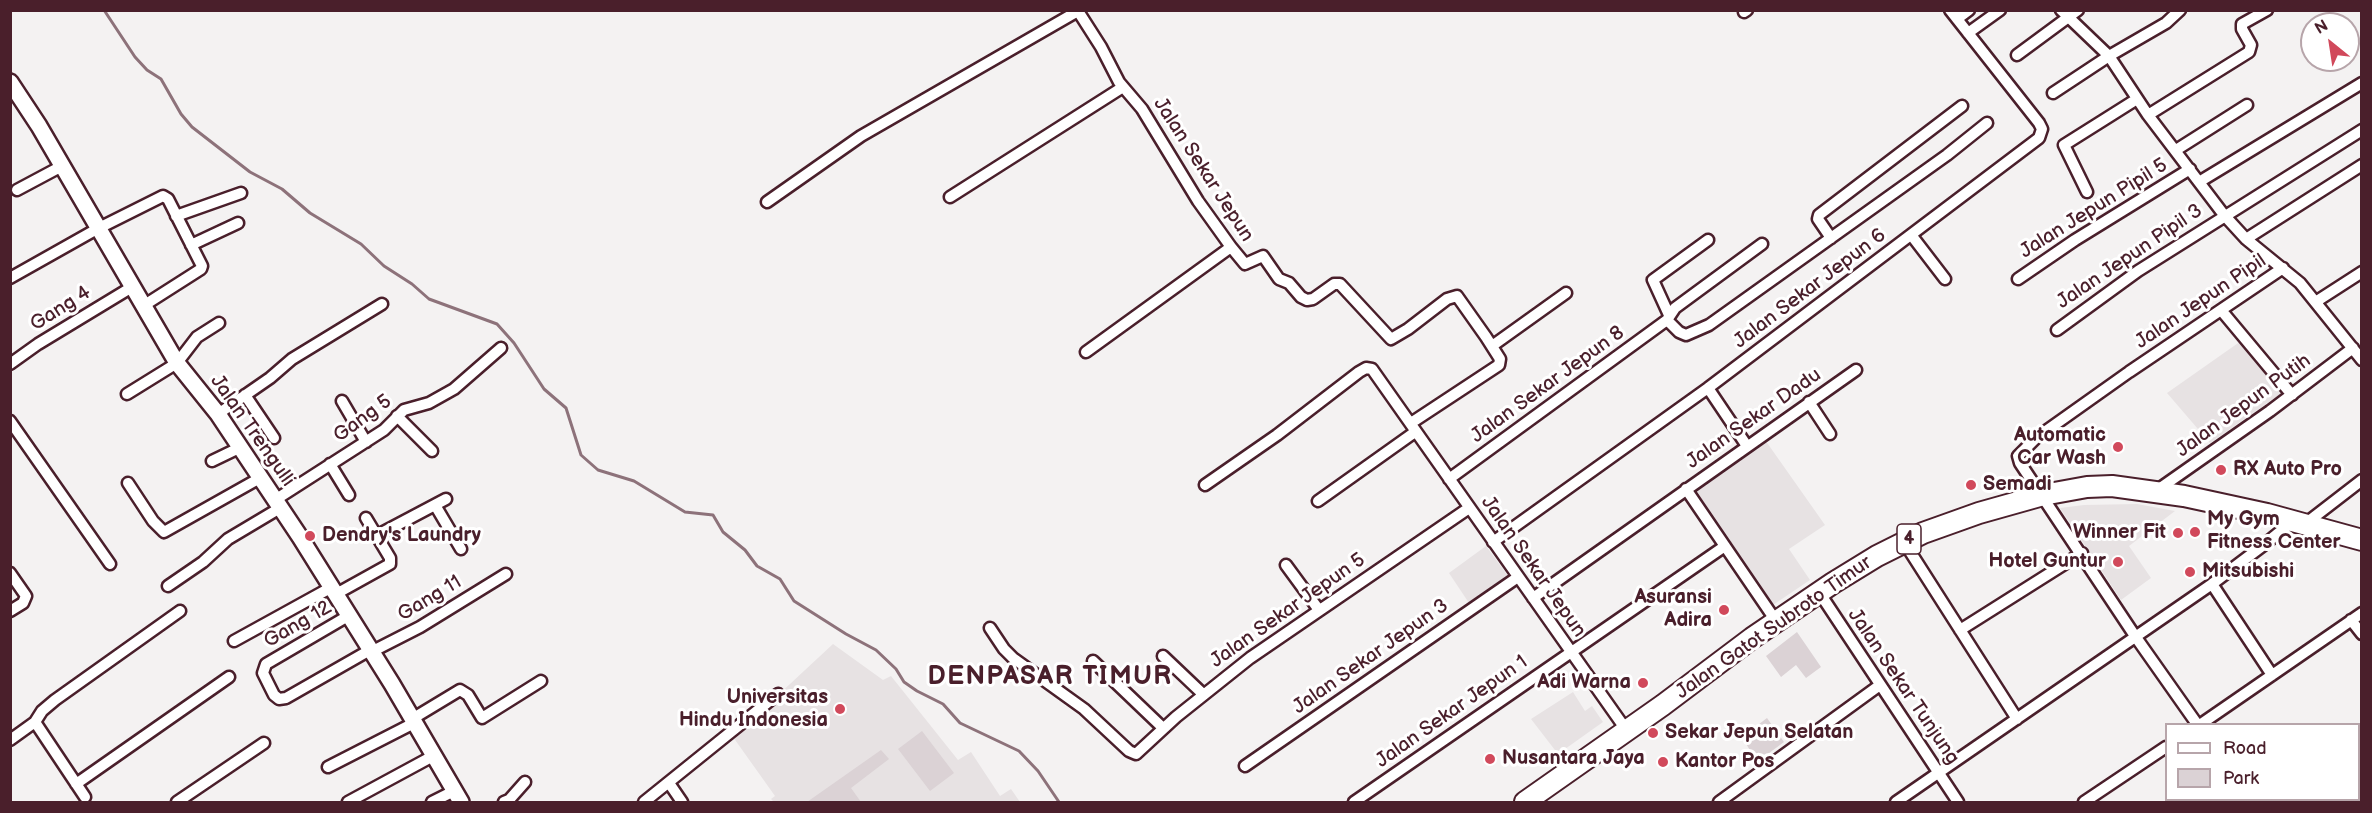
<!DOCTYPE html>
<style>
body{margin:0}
#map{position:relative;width:2372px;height:813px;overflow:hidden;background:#f4f2f2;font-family:"Balsamiq Sans",sans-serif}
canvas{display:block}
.frame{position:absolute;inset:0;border:12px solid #4a1f2b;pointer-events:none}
.legend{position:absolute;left:2165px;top:723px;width:195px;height:78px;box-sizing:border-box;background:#fff;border:2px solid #b7a5aa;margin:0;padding:8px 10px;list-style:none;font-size:18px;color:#4a1f2b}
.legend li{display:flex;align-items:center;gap:12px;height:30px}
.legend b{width:30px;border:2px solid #b7a5aa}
.north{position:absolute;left:2300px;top:12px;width:60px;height:60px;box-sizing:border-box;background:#fff;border:2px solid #b7a5aa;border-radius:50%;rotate:330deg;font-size:16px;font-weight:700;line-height:24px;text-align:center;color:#4a1f2b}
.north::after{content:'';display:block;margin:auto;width:21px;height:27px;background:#d1495b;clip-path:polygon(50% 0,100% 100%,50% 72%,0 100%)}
</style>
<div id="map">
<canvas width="2372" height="813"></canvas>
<div class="frame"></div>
<ul class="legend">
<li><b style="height:8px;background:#fff"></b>Road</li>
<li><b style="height:16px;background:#dbd2d5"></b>Park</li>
</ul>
<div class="north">N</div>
</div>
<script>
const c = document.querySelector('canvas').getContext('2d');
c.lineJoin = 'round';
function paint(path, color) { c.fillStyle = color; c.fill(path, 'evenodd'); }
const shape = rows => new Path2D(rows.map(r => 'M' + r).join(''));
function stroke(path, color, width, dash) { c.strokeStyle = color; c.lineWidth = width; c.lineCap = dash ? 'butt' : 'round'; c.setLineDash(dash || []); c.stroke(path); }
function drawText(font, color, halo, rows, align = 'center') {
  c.font = font + ' "Balsamiq Sans",sans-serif'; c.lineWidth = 6; c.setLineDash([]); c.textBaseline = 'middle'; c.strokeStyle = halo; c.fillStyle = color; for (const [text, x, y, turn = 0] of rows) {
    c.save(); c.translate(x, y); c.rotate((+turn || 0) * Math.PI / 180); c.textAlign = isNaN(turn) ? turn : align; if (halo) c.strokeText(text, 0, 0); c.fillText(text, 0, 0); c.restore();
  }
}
paint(shape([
 [2241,341,2283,392,2210,443,2167,393],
 [1763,437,1825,525,1789,549,1810,580,1770,607,1691,491],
 [2137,504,2175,511,2129,546,2151,578,2121,600,2060,508,2084,505],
 [1486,546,1508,576,1469,603,1449,573],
 [833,644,883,680,891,676,958,760,971,752,1000,796,1011,789,1020,802,774,802,771,799,775,796,733,737],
 [1573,692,1585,711,1592,706,1603,722,1558,754,1531,719]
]), '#e7e2e3');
paint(shape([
 [1797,632,1821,667,1806,678,1796,665,1781,677,1766,656],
 [1767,718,1784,742,1757,762,1742,737],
 [922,731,954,773,930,791,898,749],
 [881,750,889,759,851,788,861,802,807,802]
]), '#dbd2d5');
stroke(shape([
 [104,10,135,57,147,70,161,79,181,114,192,127,250,172,282,189,310,213,361,244,384,266,412,284,429,299,497,324,514,343,544,389,566,408,581,455,598,470,634,481,685,512,713,515,723,532,745,550,757,566,780,579,794,601,846,634,876,650,896,669,904,682,917,691,943,704,960,723,1019,751,1038,771,1059,802]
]), '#8d727a', 3);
const street = shape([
 [2061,10,2109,56,2148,115,2224,215,2246,239,2300,283,2362,360],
 [1744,12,1747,10],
 [1957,19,1969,10],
 [1968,33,2000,10],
 [2017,55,2078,10],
 [2053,93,2109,56,2166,23,2180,10],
 [2148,115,2249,52,2251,45,2242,29,2242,24,2267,10],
 [2176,150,2247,105],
 [2199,182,2362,83],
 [17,190,62,166],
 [2087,192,2064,145,2137,99],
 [950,197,1123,87],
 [767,202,861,136,1078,11,1101,47,1119,82,1142,109,1198,201,1231,247,1245,264,1263,256,1279,279,1289,283,1301,297,1307,300,1313,299,1334,284,1340,284,1391,339,1408,329,1447,299,1457,296,1486,337,1500,359,1499,365,1411,423],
 [176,216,241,193],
 [1912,236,1945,279],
 [1831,238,1818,219,1819,215,1962,106],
 [2246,239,2362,165],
 [191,245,238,223],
 [10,278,97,229,163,196,168,199,202,266,201,269,143,306],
 [2018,279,2075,240,2190,169],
 [2317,301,2362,272],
 [2221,310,2292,395],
 [1669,315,1653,280,1708,240],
 [1667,320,1679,332,1686,335,1709,325,1947,155,1987,123],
 [2057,330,2138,271,2362,130],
 [1492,346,1566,293],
 [1086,352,1231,247],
 [10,364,38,344,132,287],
 [1708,388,1747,446],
 [127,394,177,363,197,337,219,323],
 [245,395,274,438],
 [342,401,366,442],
 [1809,402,1830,434],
 [218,414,270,378,292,359,382,304],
 [397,416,432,451],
 [10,421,110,564],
 [212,461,239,448],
 [330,464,349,495],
 [1449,479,1667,320,1675,308,1762,244],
 [128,483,153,521,164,532,260,478],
 [1205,485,1277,435,1359,372,1366,368,1372,369,1627,731],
 [1686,489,1776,621],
 [2156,491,2270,411,2353,348],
 [275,500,384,430,404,410,429,403,454,389,501,348],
 [1318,501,1415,432],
 [435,505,461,549],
 [2305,524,2362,480],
 [376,536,446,499],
 [1493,542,1708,388,2039,138,2042,129,2039,123,1950,10],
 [1904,542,2017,719],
 [1286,565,1319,610],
 [10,573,26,596,23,603,10,611],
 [2212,584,2272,675],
 [168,586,203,562,228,539,280,508],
 [1819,592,1958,802],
 [336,594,390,564,390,558,366,518],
 [1533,598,1856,370],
 [348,616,266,664,263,673,274,695,279,699,286,698,370,650],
 [2351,620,2362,634],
 [990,628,1004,649,1013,658,1084,709,1129,751,1136,754,1176,717,1250,658,1469,508],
 [1960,630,2082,553],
 [234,641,332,587],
 [371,652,420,627,506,574],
 [1163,656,1203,694],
 [1093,661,1163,728],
 [412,719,460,690,468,695,482,718,541,681],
 [35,722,85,797],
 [2197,724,2135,636,2020,463,2018,456,2036,438,2129,372,2283,268],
 [2201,724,2362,613],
 [10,740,35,722,42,711,55,700,180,611],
 [2358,742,2362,739],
 [1245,766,1518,577],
 [328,767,414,723],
 [669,783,682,802],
 [76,784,229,677],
 [2247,800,2249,802],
 [177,802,264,743],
 [348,802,433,756],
 [432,802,454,791],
 [504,802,509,800,525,782],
 [644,802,778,694],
 [1354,802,1725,546],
 [1719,802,1880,685],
 [1896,802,2212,584,2265,544,2286,527,2290,520],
 [2084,802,2166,747],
 [2276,802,2280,800]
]);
const secondary = shape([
 [10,82,39,126,177,363,218,414,300,537,392,684,461,802]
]);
const highway = shape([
 [1525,802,1663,705,1752,638,1833,583,1877,556,1923,533,1979,513,2043,495,2087,487,2112,486,2184,496,2267,514,2362,540]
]);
stroke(street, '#4a1f2b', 15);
stroke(secondary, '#4a1f2b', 20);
stroke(highway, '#4a1f2b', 24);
stroke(street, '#fff', 10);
stroke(secondary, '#fff', 15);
stroke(highway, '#fff', 20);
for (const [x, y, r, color] of [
 [2118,447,6,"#d1495b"],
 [2221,470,6,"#d1495b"],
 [1971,485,6,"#d1495b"],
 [2195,532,6,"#d1495b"],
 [2178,533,6,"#d1495b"],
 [310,536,6,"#d1495b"],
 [2118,562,6,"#d1495b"],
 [2190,572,6,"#d1495b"],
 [1724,610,6,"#d1495b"],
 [1643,683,6,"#d1495b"],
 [840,709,6,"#d1495b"],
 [1653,733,6,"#d1495b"],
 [1490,759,6,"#d1495b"],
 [1663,762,6,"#d1495b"]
]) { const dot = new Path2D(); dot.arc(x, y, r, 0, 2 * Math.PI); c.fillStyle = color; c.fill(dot); stroke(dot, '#fff', 2); }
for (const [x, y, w] of [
 [1909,539,24]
]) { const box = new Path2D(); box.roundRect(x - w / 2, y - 15, w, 30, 4.5); c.fillStyle = '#fff'; c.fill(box); stroke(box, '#4a1f2b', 1.5); }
drawText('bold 18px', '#4a1f2b', null, [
 ["4",1909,539]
]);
drawText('20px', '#4a1f2b', '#fff', [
 ["Jalan Sekar Jepun",1203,170,57],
 ["Jalan Jepun Pipil 5",2094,209,-32],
 ["Jalan Jepun Pipil 3",2130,257,-34],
 ["Jalan Sekar Jepun 6",1810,289,-37],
 ["Jalan Jepun Pipil",2201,302,-34],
 ["Gang 4",61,309,-32],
 ["Jalan Sekar Jepun 8",1548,385,-36],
 ["Jalan Jepun Putih",2244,406,-36],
 ["Gang 5",363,419,-36],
 ["Jalan Sekar Dadu",1754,419,-35],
 ["Jalan Trengulli",252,431,55],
 ["Jalan Sekar Jepun",1533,567,55],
 ["Gang 11",430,599,-31],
 ["Jalan Sekar Jepun 5",1288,611,-35],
 ["Gang 12",298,625,-30],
 ["Jalan Gatot Subroto Timur",1774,628,-35],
 ["Jalan Sekar Jepun 3",1371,657,-35],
 ["Jalan Sekar Tunjung",1903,687,56],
 ["Jalan Sekar Jepun 1",1452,712,-35]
]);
drawText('bold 20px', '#4a1f2b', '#fff', [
 ["Automatic",2106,436,"right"],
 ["Car Wash",2106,459,"right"],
 ["RX Auto Pro",2233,470],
 ["Semadi",1983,485],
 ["My Gym",2207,520],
 ["Fitness Center",2207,543],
 ["Winner Fit",2166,533,"right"],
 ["Dendry's Laundry",322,536],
 ["Hotel Guntur",2106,562,"right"],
 ["Mitsubishi",2202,572],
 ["Asuransi",1712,598,"right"],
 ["Adira",1712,621,"right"],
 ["Adi Warna",1631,683,"right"],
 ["Universitas",828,698,"right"],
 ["Hindu Indonesia",828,721,"right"],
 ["Sekar Jepun Selatan",1665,733],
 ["Nusantara Jaya",1502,759],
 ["Kantor Pos",1675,762]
], 'left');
c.letterSpacing = '1.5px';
drawText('bold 26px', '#4a1f2b', '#fff', [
 ["DENPASAR TIMUR",1050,677]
]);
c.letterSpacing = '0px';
</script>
